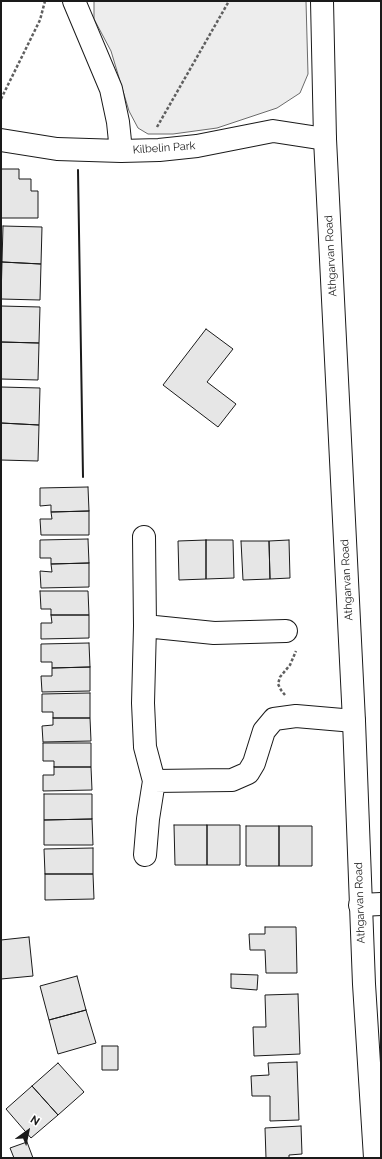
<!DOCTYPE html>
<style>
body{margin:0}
#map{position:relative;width:382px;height:1159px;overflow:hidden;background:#fff;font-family:Raleway,sans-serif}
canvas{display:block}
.frame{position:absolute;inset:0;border:2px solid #1a1a1a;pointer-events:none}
.north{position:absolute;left:8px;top:1111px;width:40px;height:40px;-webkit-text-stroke:3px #fff;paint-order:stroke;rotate:33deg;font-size:11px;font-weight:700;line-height:16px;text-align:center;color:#1a1a1a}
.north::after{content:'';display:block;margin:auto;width:14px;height:18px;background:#1a1a1a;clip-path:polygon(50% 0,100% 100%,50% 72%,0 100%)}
</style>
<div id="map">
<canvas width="382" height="1159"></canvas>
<div class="frame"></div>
<div class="north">N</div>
</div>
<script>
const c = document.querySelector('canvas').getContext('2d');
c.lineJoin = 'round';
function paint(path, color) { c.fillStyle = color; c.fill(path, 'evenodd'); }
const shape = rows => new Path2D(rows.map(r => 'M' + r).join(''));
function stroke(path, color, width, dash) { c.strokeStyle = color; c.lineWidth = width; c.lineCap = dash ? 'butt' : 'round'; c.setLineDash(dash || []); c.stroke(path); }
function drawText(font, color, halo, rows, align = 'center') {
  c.font = font + ' Raleway,sans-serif'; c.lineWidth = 3; c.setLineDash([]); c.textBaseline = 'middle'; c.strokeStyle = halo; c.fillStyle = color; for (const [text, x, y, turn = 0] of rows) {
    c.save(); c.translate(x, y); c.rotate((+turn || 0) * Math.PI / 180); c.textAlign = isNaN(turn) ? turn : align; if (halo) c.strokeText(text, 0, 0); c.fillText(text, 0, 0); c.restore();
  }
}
const built = shape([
 [94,1,306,1,308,74,300,93,277,108,217,128,173,134,148,134,138,128,129,111,111,51,94,19,94,1]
]);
paint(built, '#ededed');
stroke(built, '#6a6a6a', 1);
const building = shape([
 [1,169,19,169,19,179,31,179,31,191,38,191,38,218,1,218,1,169],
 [3,226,42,227,41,264,2,262,3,226],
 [2,262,41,264,40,300,1,299,2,262],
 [1,306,40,307,39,343,1,342,1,306],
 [206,329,233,349,207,382,236,404,218,427,163,385,206,329],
 [1,342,39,343,38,380,1,379,1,342],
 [1,387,40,388,39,425,1,423,1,387],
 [1,423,39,425,38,461,1,460,1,423],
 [88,487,89,511,51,512,51,505,40,506,40,488,88,487],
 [89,511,89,535,41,535,40,519,52,519,51,512,89,511],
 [88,539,89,563,51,564,51,558,40,558,40,540,88,539],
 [206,540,233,540,234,578,206,579,206,540],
 [206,540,206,579,179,580,178,541,206,540],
 [289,540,290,578,270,579,269,541,289,540],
 [241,541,269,541,270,579,243,580,241,541],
 [89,563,89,587,41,588,40,571,52,572,51,564,89,563],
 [40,591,88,591,89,615,51,615,51,609,41,609,40,591],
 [51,615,89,615,89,638,41,639,41,623,52,623,51,615],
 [89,643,90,667,52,668,52,662,41,662,41,644,89,643],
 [90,667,90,691,42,692,41,676,52,676,52,668,90,667],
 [90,693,90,718,53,718,53,712,42,712,42,694,90,693],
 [53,718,90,718,91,741,43,742,42,726,53,725,53,718],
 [43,743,91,743,91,767,54,767,54,761,43,761,43,743],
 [54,767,91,767,92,790,43,791,43,775,54,775,54,767],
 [44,794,92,794,92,819,44,820,44,794],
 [92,819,93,845,44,845,44,820,92,819],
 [174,825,207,825,207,865,175,865,174,825],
 [207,825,240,825,240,865,207,865,207,825],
 [246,826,279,826,279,866,246,866,246,826],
 [279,826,312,826,312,866,279,866,279,826],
 [93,848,93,874,45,874,44,849,93,848],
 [45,874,93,874,94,899,45,900,45,874],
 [265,927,296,927,297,973,266,973,265,950,250,950,249,934,265,934,265,927],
 [29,937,33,976,1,979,1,940,29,937],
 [231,974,258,975,257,990,231,988,231,974],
 [77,976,86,1010,49,1020,40,986,77,976],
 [298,994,300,1054,254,1056,253,1027,266,1027,265,995,298,994],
 [86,1010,96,1043,58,1054,49,1020,86,1010],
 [102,1046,118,1046,118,1070,102,1070,102,1046],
 [297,1062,299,1120,270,1121,270,1096,252,1096,251,1076,269,1075,268,1063,297,1062],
 [58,1063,84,1092,58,1115,32,1086,58,1063],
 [32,1086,58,1115,31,1138,6,1109,32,1086],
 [301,1126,302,1154,289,1155,289,1158,266,1158,265,1128,301,1126],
 [27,1142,33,1158,14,1158,10,1148,27,1142]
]);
paint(building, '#e6e6e6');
stroke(building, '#1a1a1a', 1);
const minor = shape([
 [74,1,111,89,118,122,121,151],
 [1,140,57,149,121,151,159,150,197,146,273,131,325,139],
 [144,537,145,626,143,703,145,747,154,781,148,819,145,855],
 [145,626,214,633,286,631],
 [154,781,232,780,248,773,254,763,264,731,274,719,296,716,354,721],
 [360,905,381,904]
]);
const major = shape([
 [322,1,325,139,354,721,364,984,375,1158]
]);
stroke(minor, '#1a1a1a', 24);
stroke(major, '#1a1a1a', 24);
stroke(shape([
 [1,99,40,20,45,1],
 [157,127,229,1],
 [285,695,281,690,278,684,280,677,290,665,296,651]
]), '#5f5f5f', 2.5, [3, 2]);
stroke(minor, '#fff', 22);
stroke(major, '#fff', 22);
stroke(shape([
 [78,170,83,477]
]), '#1a1a1a', 2);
drawText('11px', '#1a1a1a', '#fff', [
 ["Kilbelin Park",164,148,-4],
 ["Athgarvan Road",331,256,-93],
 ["Athgarvan Road",347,580,-93],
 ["Athgarvan Road",360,903,-92]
]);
</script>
